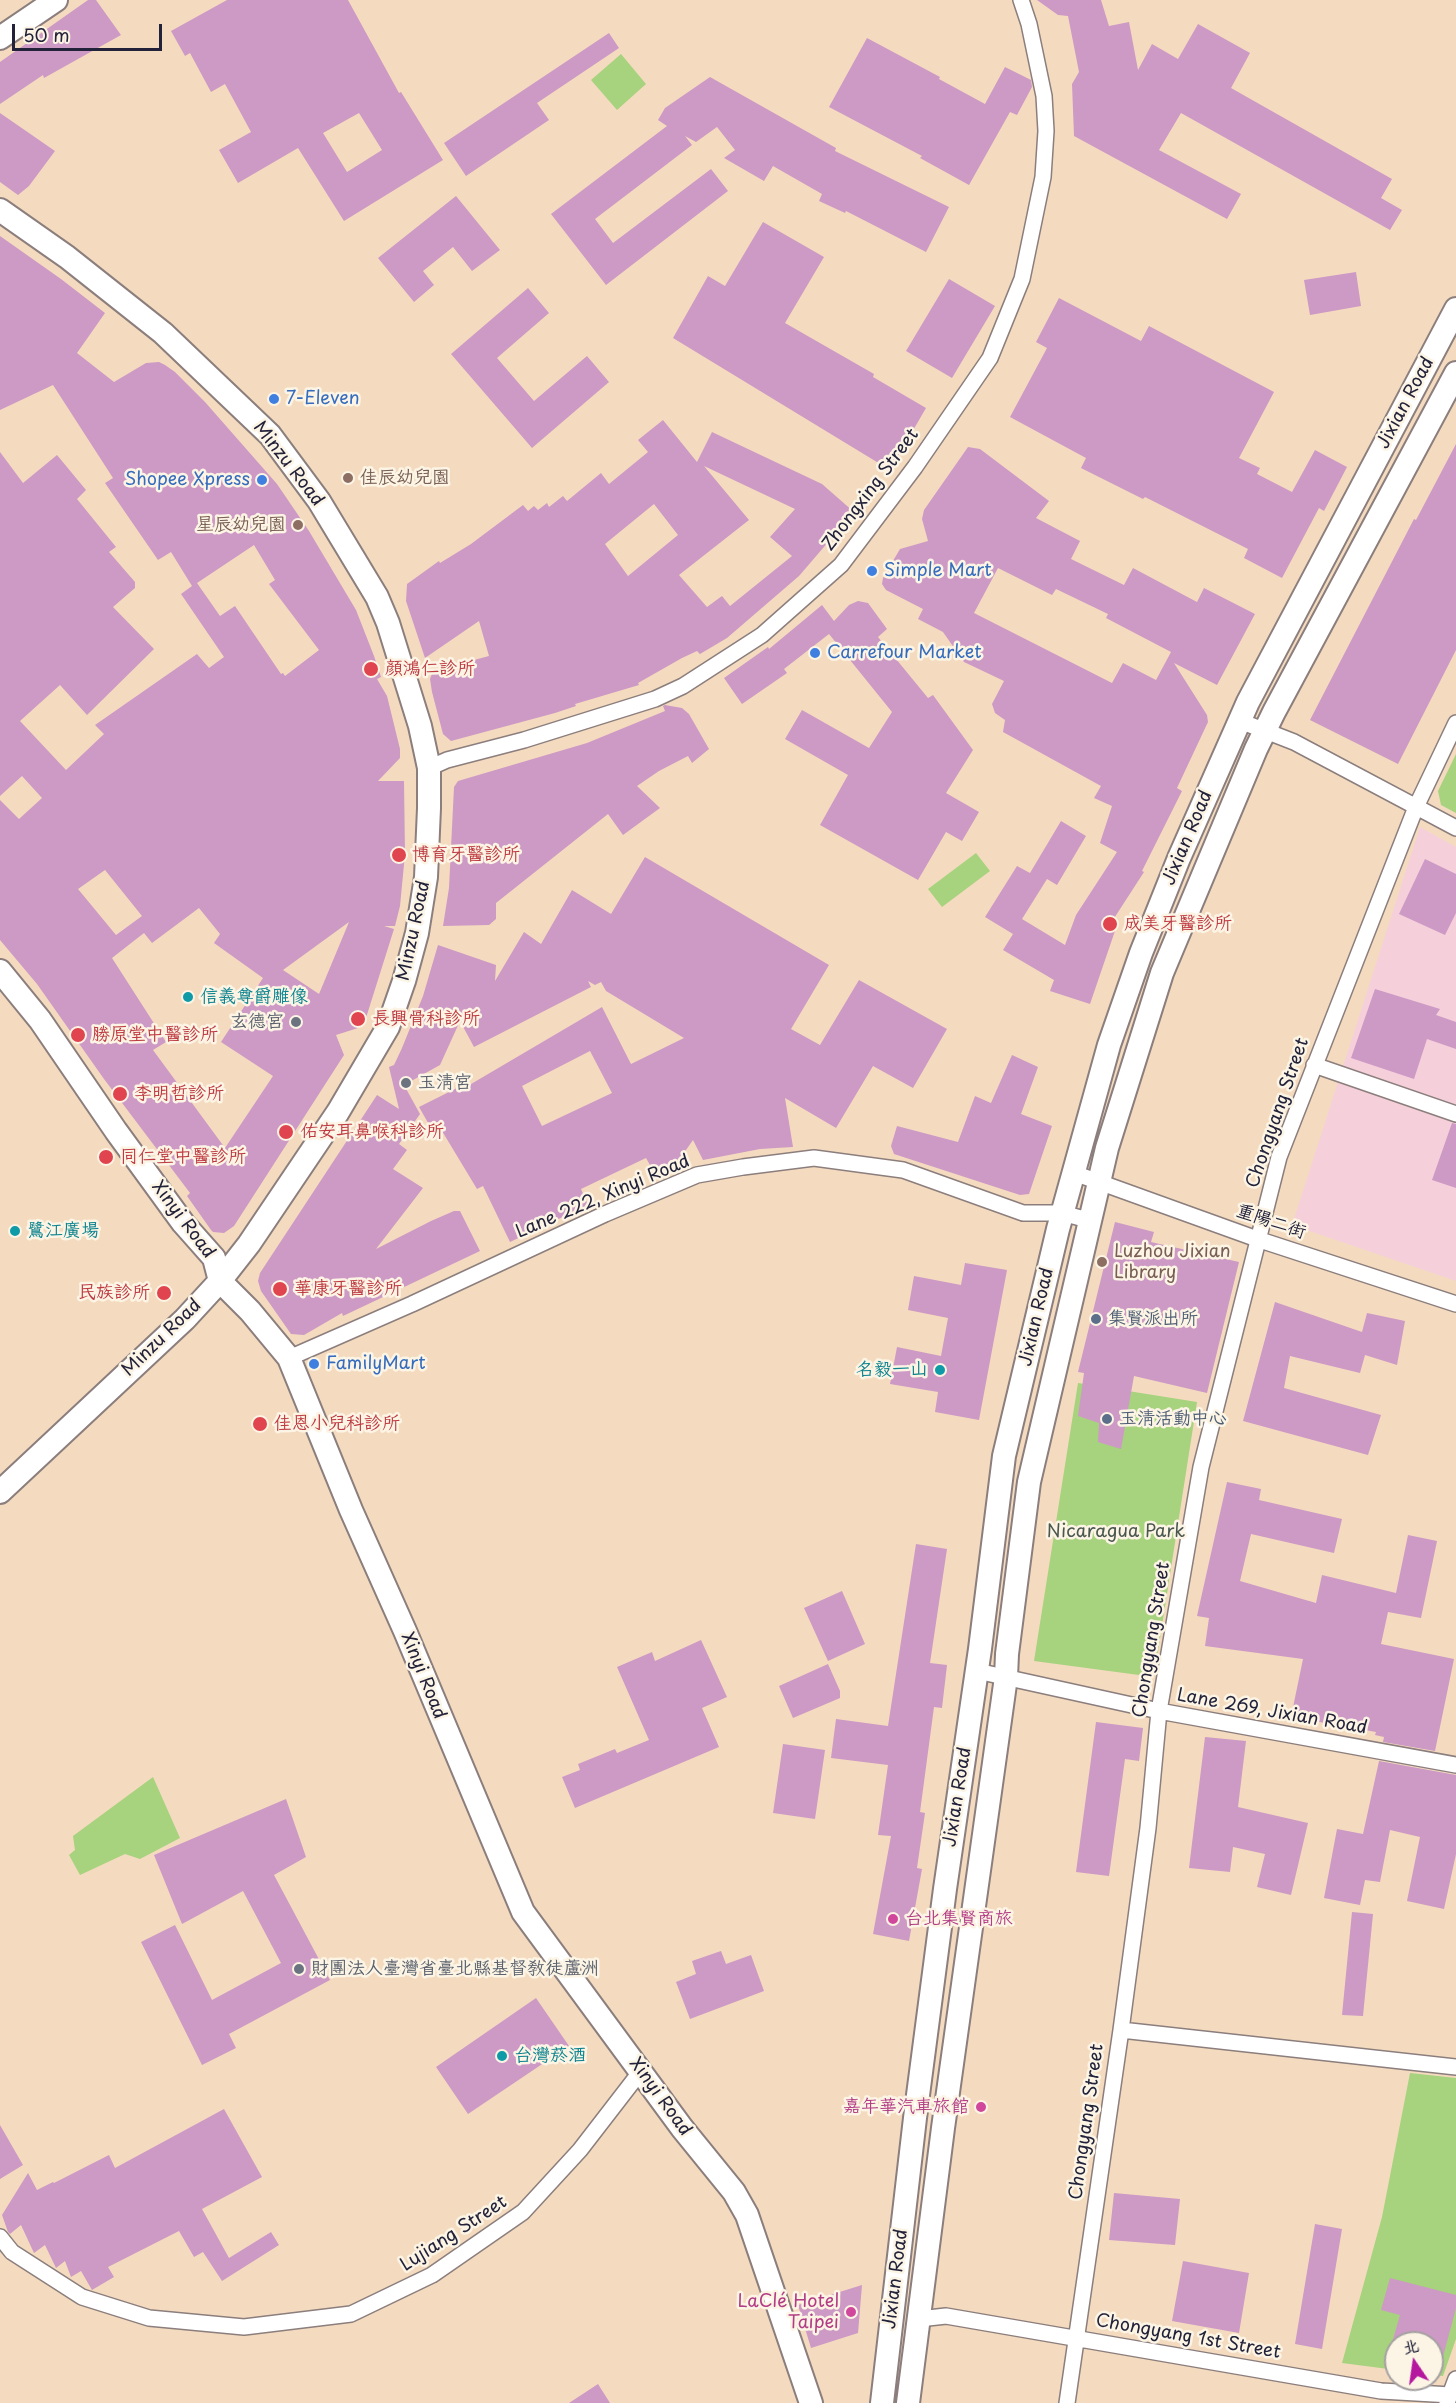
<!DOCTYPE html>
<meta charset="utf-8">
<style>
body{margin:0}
#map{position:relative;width:1456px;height:2403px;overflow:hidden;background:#f4dbbf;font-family:"Playpen Sans","LXGW WenKai TC",sans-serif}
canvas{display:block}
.north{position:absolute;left:1384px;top:2331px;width:60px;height:60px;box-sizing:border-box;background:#fcf5e5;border:2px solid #a5a1a1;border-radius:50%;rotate:347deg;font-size:16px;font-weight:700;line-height:24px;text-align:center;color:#22223b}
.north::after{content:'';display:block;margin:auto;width:21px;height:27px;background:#b5179e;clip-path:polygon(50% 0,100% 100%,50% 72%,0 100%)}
.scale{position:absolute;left:12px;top:24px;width:150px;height:27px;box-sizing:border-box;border:3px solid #22223b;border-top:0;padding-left:8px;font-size:18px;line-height:21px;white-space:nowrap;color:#22223b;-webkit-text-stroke:4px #fcf5e5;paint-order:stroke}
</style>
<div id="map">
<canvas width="1456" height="2403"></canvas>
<div class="north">北</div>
<div class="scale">50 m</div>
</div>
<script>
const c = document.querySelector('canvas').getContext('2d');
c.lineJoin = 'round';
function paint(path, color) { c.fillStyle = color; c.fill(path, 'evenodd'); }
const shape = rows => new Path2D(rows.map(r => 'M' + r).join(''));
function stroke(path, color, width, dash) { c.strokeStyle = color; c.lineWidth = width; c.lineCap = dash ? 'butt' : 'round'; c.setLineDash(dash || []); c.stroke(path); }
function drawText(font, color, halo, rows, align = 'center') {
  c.font = font + ' "Playpen Sans","LXGW WenKai TC",sans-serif'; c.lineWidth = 5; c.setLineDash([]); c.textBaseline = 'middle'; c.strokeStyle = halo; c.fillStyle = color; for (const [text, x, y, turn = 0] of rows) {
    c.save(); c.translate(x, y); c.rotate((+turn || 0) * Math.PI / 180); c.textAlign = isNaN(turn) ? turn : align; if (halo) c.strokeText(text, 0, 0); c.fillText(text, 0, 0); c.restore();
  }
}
paint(shape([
 [1420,827,1456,847,1456,1281,1292,1225]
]), '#f5cfda');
paint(shape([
 [621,54,646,84,617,110,591,80],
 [1456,754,1456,813,1441,805,1438,791],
 [976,853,990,871,942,907,928,889],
 [1078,1383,1197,1402,1154,1677,1034,1661],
 [153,1777,180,1838,140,1859,125,1854,80,1875,69,1855,75,1850,73,1836],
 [1410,2073,1456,2078,1456,2339,1443,2376,1432,2375,1432,2343,1396,2343,1396,2370,1342,2363,1382,2217]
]), '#a7d27e');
paint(shape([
 [88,0,96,0,121,35,44,78,43,75,0,104,0,62],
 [227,0,348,0,399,93,401,92,443,160,344,221,298,148,238,183,219,150,251,132,225,84,211,92,190,53,185,56,171,31],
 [359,113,382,150,347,172,323,133],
 [1037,0,1101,0,1109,26,1129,22,1138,70,1152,44,1178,59,1198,24,1250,53,1231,88,1392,179,1381,198,1402,210,1390,230,1181,113,1159,150,1241,194,1227,219,1074,136,1072,84,1079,72,1068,16,1058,15],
 [609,33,619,48,537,103,549,120,466,176,444,143],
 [867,38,940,77,939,79,985,104,1005,67,1031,80,1032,87,1017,115,1010,112,969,185,920,158,922,156,829,107],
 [710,77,836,148,835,151,949,207,926,252,846,211,845,213,819,201,822,194,773,166,764,181,724,158,735,150,717,127,696,142,685,136,692,145,595,219,613,243,711,169,728,191,606,285,551,214,667,126,658,120,665,108],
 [0,113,55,151,29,186,18,195,0,182],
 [456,196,500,250,472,271,453,247,423,271,434,285,414,302,378,258],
 [763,222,824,257,785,323,874,374,873,377,926,408,890,470,673,338,708,276,725,286],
 [0,236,61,279,105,313,77,353,114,382,146,363,159,362,165,365,175,372,205,402,277,484,309,531,356,610,374,656,381,677,377,679,387,696,400,749,400,758,378,781,404,781,405,854,400,906,395,926,384,926,394,929,365,1021,358,1028,336,1035,344,1055,234,1226,224,1233,213,1232,211,1230,187,1196,190,1193,104,1079,37,984,0,940,0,800,19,819,42,798,22,776,0,796,0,452,23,483,57,455,86,490,77,499,116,547,109,552,135,582,135,588,113,607,154,649,87,715,60,685,20,721,66,770,104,734,95,725,197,654,209,668,224,657,181,594,192,586,171,552,158,560,105,483,113,478,53,385,0,410],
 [254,545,275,580,269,584,319,650,285,676,283,673,281,674,235,606,220,616,197,583],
 [105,870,142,916,116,935,78,889],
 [199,908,220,934,214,943,263,978,221,1042,273,1076,225,1148,153,1050,166,1042,112,958,144,933,152,943],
 [349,922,319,994,283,970],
 [1356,272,1361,306,1310,315,1304,280],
 [949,279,995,306,952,378,906,351],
 [528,288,549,313,497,358,534,401,587,356,609,382,532,448,451,354],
 [1059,298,1141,341,1149,326,1274,392,1239,458,1260,468,1257,474,1292,492,1315,450,1347,467,1324,511,1319,508,1282,578,1244,558,1248,549,1145,497,1143,499,1081,468,1086,458,1010,417,1047,348,1036,342],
 [663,420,697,462,712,432,822,484,854,512,799,576,727,638,700,654,697,651,682,658,638,683,639,685,575,704,576,706,555,713,451,741,443,734,432,692,430,679,433,671,489,656,479,621,425,658,406,601,407,584,439,561,440,563,471,544,523,505,528,511,534,506,538,510,547,503,549,507,563,496,567,501,601,473,609,484,648,452,638,440],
 [704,466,795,509,770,537,792,556,730,606,722,596,707,607,679,575,749,520],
 [654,504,678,535,628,576,605,544],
 [1456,444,1456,650,1398,764,1310,720,1414,519,1416,520],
 [968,447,980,449,1049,501,1036,518,1080,541,1071,559,1124,585,1133,568,1197,602,1204,588,1255,614,1217,685,1174,663,1207,715,1208,722,1177,788,1182,791,1142,871,1144,872,1111,923,1117,925,1090,1004,1050,991,1054,980,1003,950,1013,934,985,917,1017,866,1030,873,1061,821,1086,836,1057,885,1047,879,1022,919,1065,945,1076,915,1117,852,1100,843,1112,806,1094,798,1101,786,1003,732,1005,720,995,713,992,704,1004,681,964,662,943,632,918,619,923,609,886,590,882,584,883,578,900,549,928,541,922,519,924,510],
 [998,568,1052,595,1056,589,1108,614,1106,618,1171,652,1156,680,1123,663,1112,683,974,613],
 [858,601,868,603,887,629,878,637,928,698,933,695,973,750,946,793,979,812,962,841,946,832,918,880,820,825,848,775,785,739,802,710,869,748,892,712,829,634,784,669,787,673,742,704,724,678,768,647,769,649,822,605,834,621,849,605],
 [665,705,682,708,689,714,709,749,692,763,688,756,659,771,637,786,660,808,623,835,608,814,496,903,496,919,489,925,443,926,449,888,454,787,458,781,587,743,665,711,663,706],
 [645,857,829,965,791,1029,820,1045,859,980,947,1029,913,1088,873,1066,836,1128,785,1098,793,1147,760,1149,703,1160,693,1140,679,1160,655,1174,646,1158,581,1189,588,1205,510,1242,483,1186,477,1189,442,1131,435,1135,419,1107,459,1087,465,1086,466,1087,602,1007,631,1064,684,1038,606,991,601,982,595,985,588,981,591,987,474,1047,460,1021,440,1065,404,1085,420,1114,399,1144,407,1150,393,1169,423,1188,376,1249,431,1221,454,1211,460,1211,480,1251,343,1316,342,1313,304,1335,291,1334,261,1291,258,1281,260,1273,377,1095,399,1109,389,1067,394,1065,402,1048,423,996,438,945,496,965,495,981,524,932,541,944,572,890,611,914],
 [590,1051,612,1093,542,1126,522,1086],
 [1425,859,1456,874,1456,913,1445,935,1399,914],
 [1375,989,1440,1009,1436,1015,1456,1022,1456,1049,1427,1039,1414,1079,1351,1058],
 [1012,1055,1038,1067,1021,1114,1052,1126,1029,1194,1020,1195,894,1154,891,1146,897,1126,958,1142,975,1096,991,1103],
 [1452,1123,1456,1124,1456,1188,1432,1180],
 [1115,1222,1154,1232,1151,1242,1239,1262,1207,1393,1134,1376,1121,1449,1098,1442,1099,1423,1078,1416,1084,1373,1078,1372],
 [965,1263,1007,1270,979,1420,935,1412,938,1392,890,1384,897,1347,941,1356,948,1318,908,1310,914,1276,961,1285],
 [1275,1302,1362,1332,1367,1313,1405,1321,1397,1365,1365,1355,1360,1373,1290,1356,1284,1388,1381,1415,1368,1455,1243,1421],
 [1227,1482,1261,1489,1259,1500,1342,1519,1334,1553,1251,1534,1240,1581,1316,1603,1322,1575,1396,1593,1408,1535,1437,1541,1421,1618,1388,1612,1381,1644,1454,1659,1435,1751,1383,1742,1384,1737,1375,1735,1376,1732,1291,1717,1303,1659,1205,1646,1209,1618,1197,1616],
 [916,1544,947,1549,930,1663,947,1665,942,1708,934,1707,920,1812,925,1813,917,1868,922,1869,909,1941,873,1934,891,1836,878,1835,888,1765,831,1758,836,1719,888,1726],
 [842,1591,865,1644,828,1661,804,1608],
 [701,1640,727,1697,702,1708,719,1747,575,1808,562,1777,580,1770,578,1764,615,1749,617,1753,649,1740,617,1667,652,1652,655,1661],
 [828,1664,840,1691,840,1698,793,1718,779,1686],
 [1096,1722,1143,1728,1139,1761,1125,1759,1109,1876,1076,1872],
 [1205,1737,1246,1741,1238,1807,1308,1823,1291,1895,1257,1887,1265,1854,1233,1847,1230,1872,1189,1868],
 [783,1744,825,1750,815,1819,773,1813],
 [1379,1761,1456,1775,1456,1854,1444,1909,1407,1901,1420,1837,1390,1830,1380,1882,1365,1880,1360,1905,1324,1898,1337,1829,1363,1834],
 [286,1799,306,1857,274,1875,330,1980,229,2034,236,2048,202,2065,141,1942,175,1925,212,2000,281,1963,243,1891,182,1924,154,1855],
 [1352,1912,1373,1914,1363,2016,1342,2015],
 [721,1951,726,1964,751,1955,764,1991,690,2019,676,1982,696,1974,692,1961],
 [536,1998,569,2046,468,2114,436,2067],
 [224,2109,262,2177,202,2209,229,2258,271,2232,279,2245,222,2281,203,2252,194,2257,179,2231,108,2267,114,2277,92,2290,81,2271,71,2277,65,2261,56,2268,45,2245,34,2253,21,2225,10,2234,8,2232,2,2215,28,2173,37,2190,53,2182,54,2183,109,2155,115,2168],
 [0,2125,23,2165,0,2179],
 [1114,2193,1180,2199,1175,2245,1109,2240],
 [1315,2224,1342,2229,1322,2349,1295,2344],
 [1183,2261,1249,2273,1239,2333,1172,2321],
 [1390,2278,1456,2295,1456,2308,1437,2379,1432,2378,1432,2343,1392,2343,1400,2315,1381,2310],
 [862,2285,858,2333,811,2348,798,2305],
 [598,2384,610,2403,569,2403]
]), '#cd99c5');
const street = shape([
 [1240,721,1294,742,1456,828],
 [429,768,447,760,524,740,655,699,683,686,762,635,841,565,915,467,990,358,1022,279,1043,177,1046,131,1044,96,1029,24,1021,0],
 [1314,1065,1456,1114],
 [1074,1173,1257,1239,1456,1304],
 [289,1358,412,1304,605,1214,697,1175,743,1167,814,1158,903,1170,1023,1213,1062,1213,1088,1220],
 [977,1671,1159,1711,1456,1765],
 [1121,2030,1456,2067],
 [0,2237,12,2252,82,2297,149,2318,244,2327,351,2314,432,2275,523,2212,580,2150,641,2071],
 [919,2319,946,2316,1381,2391,1451,2395],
 [1067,2403,1121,2030,1148,1828,1159,1711,1201,1467,1279,1157,1416,807,1456,723],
 [1447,2403,1456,2379]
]);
const secondary = shape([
 [0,38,56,0],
 [0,210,67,257,163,333,270,435,319,501,377,597,388,623,420,726,429,768,429,808,426,877,417,933,404,981,388,1027,338,1112,249,1244,220,1281,185,1319,0,1492],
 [0,971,40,1020,116,1131,183,1223,214,1258,220,1281,250,1311,289,1358,351,1510,405,1631,523,1912,682,2128,734,2192,747,2215,811,2403],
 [882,2403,915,2118,945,1889,980,1649,1004,1456,1058,1229,1109,1045,1141,953,1179,858,1248,702,1456,309],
 [908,2403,943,2128,1006,1677,1007,1654,1029,1482,1107,1148,1162,973,1256,749,1274,712,1456,373]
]);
stroke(street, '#8b7e7d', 18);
stroke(secondary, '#8b7e7d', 26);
stroke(street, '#fff', 15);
stroke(secondary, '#fff', 22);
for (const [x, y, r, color] of [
 [274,399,6,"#3f7fe0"],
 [348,478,6,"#8d6e63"],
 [262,480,6,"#3f7fe0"],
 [298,525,6,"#8d6e63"],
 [872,571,6,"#3f7fe0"],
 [815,653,6,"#3f7fe0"],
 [371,669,8,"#e0444e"],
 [399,855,8,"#e0444e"],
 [1110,924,8,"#e0444e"],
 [188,997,6,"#0f9aa8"],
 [358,1019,8,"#e0444e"],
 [296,1022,6,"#6b7280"],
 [78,1035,8,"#e0444e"],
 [406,1083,6,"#6b7280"],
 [120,1094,8,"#e0444e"],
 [286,1132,8,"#e0444e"],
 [106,1157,8,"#e0444e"],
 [15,1231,6,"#0f9aa8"],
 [1102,1262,6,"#8d6e63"],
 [280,1289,8,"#e0444e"],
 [164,1293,8,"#e0444e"],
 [1096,1319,6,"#5c6f8a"],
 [314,1364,6,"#3f7fe0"],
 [940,1370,6,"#0f9aa8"],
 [1107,1419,6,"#5c6f8a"],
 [260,1424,8,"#e0444e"],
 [893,1919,6,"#d1479c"],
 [299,1969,6,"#6b7280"],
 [502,2056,6,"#0f9aa8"],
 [981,2107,6,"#d1479c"],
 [851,2312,6,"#d1479c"]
]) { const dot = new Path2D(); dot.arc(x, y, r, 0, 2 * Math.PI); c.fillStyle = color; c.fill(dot); stroke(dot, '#fcf5e5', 2); }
drawText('18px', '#366cbe', '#fcf5e5', [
 ["7-Eleven",286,399],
 ["Shopee Xpress",250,480,"right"],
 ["Simple Mart",884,571],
 ["Carrefour Market",827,653],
 ["FamilyMart",326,1364]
], 'left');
drawText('18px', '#22223b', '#fcf5e5', [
 ["Jixian Road",1406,403,-62],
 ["Minzu Road",288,464,52],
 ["Zhongxing Street",871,490,-53],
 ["Jixian Road",1188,838,-67],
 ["Minzu Road",414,931,-78],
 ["Chongyang Street",1278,1113,-71],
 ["Lane 222, Xinyi Road",603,1197,-23],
 ["Xinyi Road",183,1220,53],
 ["重陽二街",1271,1222,19],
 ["Jixian Road",1037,1317,-77],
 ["Minzu Road",162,1338,-44],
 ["Chongyang Street",1152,1640,-81],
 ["Xinyi Road",423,1676,68],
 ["Lane 269, Jixian Road",1272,1712,10],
 ["Jixian Road",958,1797,-81],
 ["Xinyi Road",660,2097,54],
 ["Chongyang Street",1087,2122,-82],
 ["Lujiang Street",454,2234,-33],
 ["Jixian Road",896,2279,-83],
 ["Chongyang 1st Street",1188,2337,10]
]);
drawText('18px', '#785e54', '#fcf5e5', [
 ["佳辰幼兒園",360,478],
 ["星辰幼兒園",286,525,"right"],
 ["Luzhou Jixian",1114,1252],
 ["Library",1114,1273]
], 'left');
drawText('18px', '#be3a42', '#fcf5e5', [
 ["顏鴻仁診所",385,669],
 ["博育牙醫診所",412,855],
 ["成美牙醫診所",1124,924],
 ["長興骨科診所",372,1019],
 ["勝原堂中醫診所",92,1035],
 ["李明哲診所",134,1094],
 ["佑安耳鼻喉科診所",300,1132],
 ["同仁堂中醫診所",120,1157],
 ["華康牙醫診所",294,1289],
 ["民族診所",150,1293,"right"],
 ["佳恩小兒科診所",274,1424]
], 'left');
drawText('18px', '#0d838f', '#fcf5e5', [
 ["信義尊爵雕像",200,997],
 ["鷺江廣場",27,1231],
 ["名毅一山",928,1370,"right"],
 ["台灣菸酒",514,2056]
], 'left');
drawText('18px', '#5b616d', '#fcf5e5', [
 ["玄德宮",284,1022,"right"],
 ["玉清宮",418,1083],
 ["財團法人臺灣省臺北縣基督教徒蘆洲",311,1969]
], 'left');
drawText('18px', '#4e5e75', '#fcf5e5', [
 ["集賢派出所",1108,1319],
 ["玉清活動中心",1119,1419]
], 'left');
drawText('18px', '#4a574f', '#fcf5e5', [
 ["Nicaragua Park",1116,1532]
]);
drawText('18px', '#b23c85', '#fcf5e5', [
 ["台北集賢商旅",905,1919,"left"],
 ["嘉年華汽車旅館",969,2107],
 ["LaClé Hotel",839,2302],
 ["Taipei",839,2323]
], 'right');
</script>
